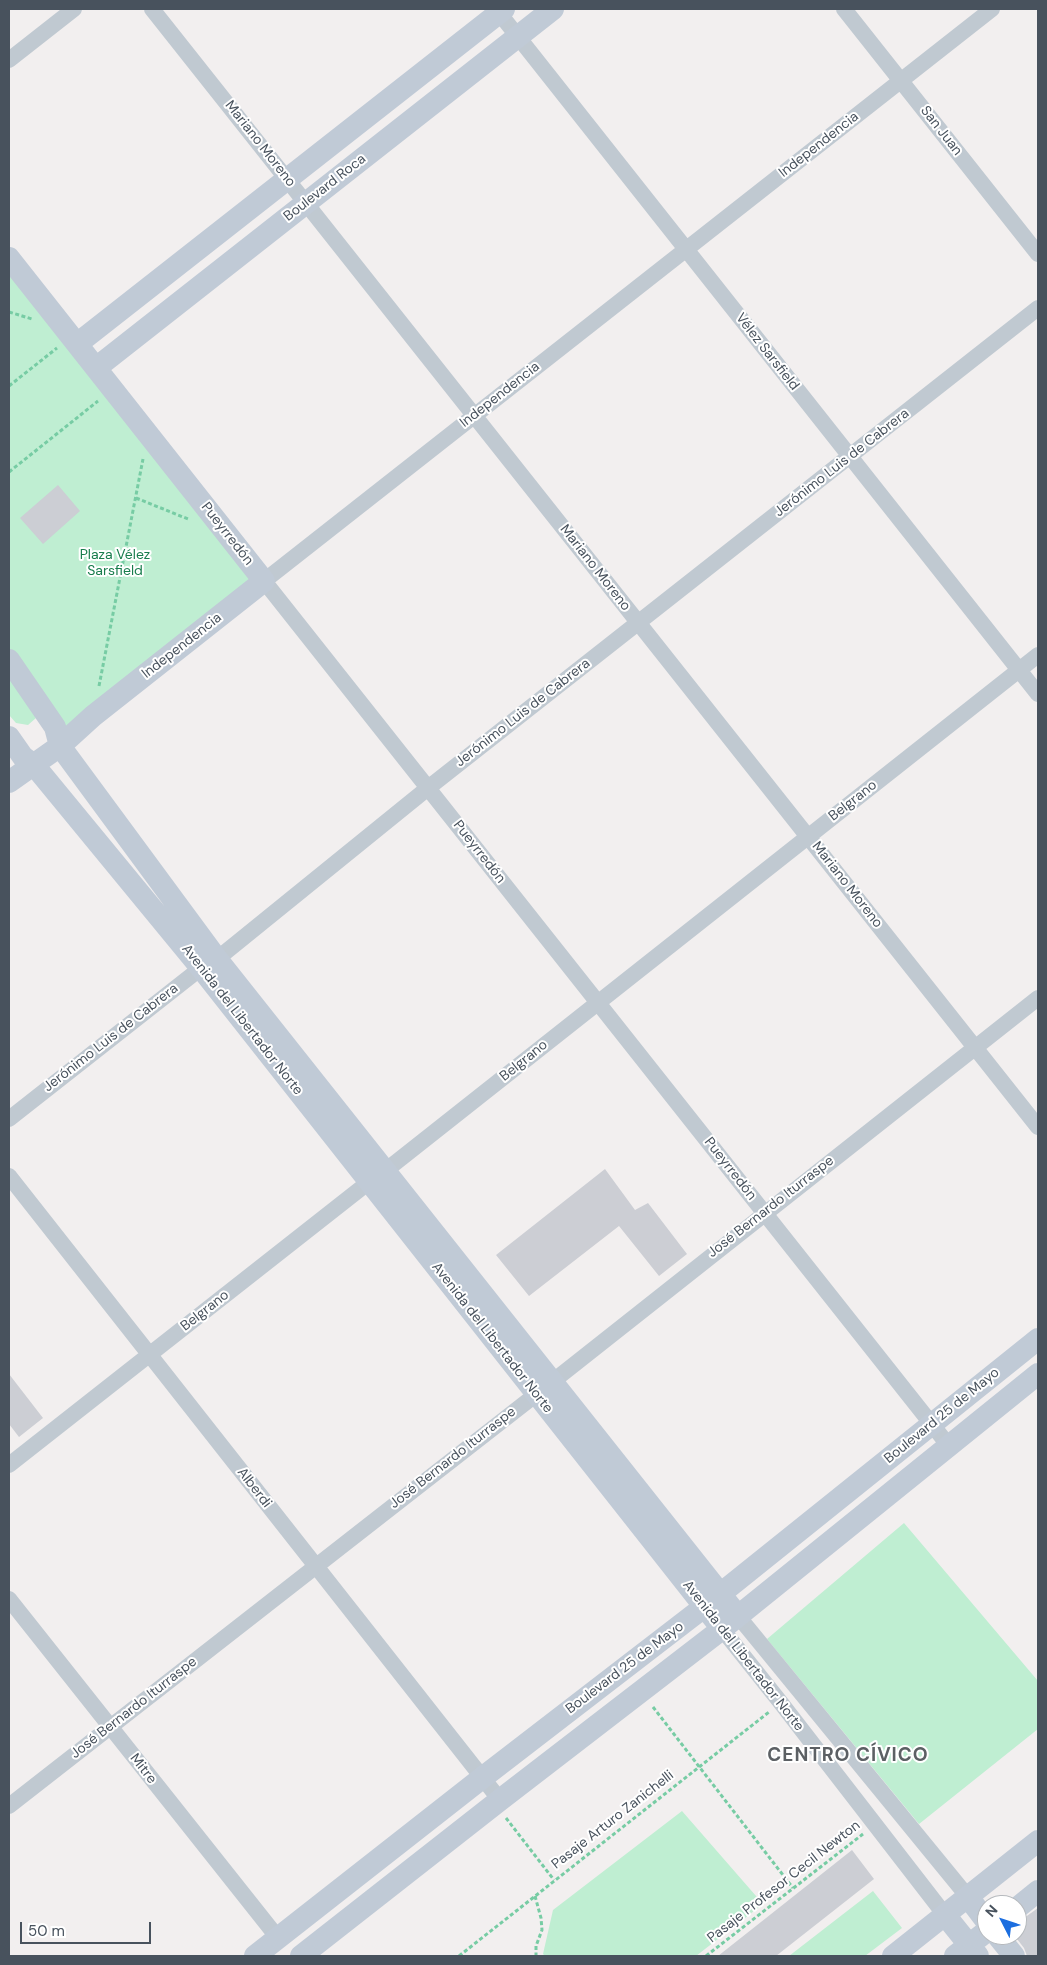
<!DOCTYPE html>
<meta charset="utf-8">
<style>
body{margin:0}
#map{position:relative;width:1047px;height:1965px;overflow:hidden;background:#f2efef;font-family:"DM Sans",sans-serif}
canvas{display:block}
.frame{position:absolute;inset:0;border:10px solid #48525d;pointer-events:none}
.north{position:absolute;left:977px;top:1895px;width:50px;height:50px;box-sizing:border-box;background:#fff;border:1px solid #b6babe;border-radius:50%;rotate:311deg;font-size:14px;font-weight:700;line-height:20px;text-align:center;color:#48525d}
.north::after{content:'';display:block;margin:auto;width:18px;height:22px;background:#1c6edf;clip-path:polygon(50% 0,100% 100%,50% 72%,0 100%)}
.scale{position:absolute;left:20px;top:1922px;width:131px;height:22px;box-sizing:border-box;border:2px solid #48525d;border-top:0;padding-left:6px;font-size:15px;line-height:18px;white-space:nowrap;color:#48525d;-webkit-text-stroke:4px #fff;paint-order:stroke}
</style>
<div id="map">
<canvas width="1047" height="1965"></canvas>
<div class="frame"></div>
<div class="north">N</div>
<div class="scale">50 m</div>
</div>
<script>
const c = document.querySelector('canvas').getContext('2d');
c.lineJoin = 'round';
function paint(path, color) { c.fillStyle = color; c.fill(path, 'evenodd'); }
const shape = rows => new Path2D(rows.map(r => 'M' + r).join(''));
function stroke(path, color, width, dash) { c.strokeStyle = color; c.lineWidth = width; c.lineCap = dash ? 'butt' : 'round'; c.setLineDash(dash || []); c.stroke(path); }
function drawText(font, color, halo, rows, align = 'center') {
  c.font = font + ' "DM Sans",sans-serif'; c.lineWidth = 4; c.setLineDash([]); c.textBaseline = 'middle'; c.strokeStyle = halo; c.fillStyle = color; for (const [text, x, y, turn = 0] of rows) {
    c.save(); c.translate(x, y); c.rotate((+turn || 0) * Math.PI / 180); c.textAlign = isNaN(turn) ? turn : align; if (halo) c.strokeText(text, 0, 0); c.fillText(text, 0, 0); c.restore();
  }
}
paint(shape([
 [9,258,264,581,60,746,9,660],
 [9,671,36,718,28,725,16,723,9,715],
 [904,1523,1038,1681,1038,1729,919,1824,767,1639],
 [682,1811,763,1904,696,1956,545,1956,543,1954,553,1910],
 [873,1891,902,1928,865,1956,789,1956]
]), '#bfeed2');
paint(shape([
 [58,485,80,511,43,544,20,518],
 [605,1169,635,1210,648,1203,687,1254,659,1276,619,1226,529,1296,496,1255],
 [9,1374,43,1418,19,1437,9,1424],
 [852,1850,874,1879,776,1956,718,1956],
 [1038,1908,1038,1956,1027,1956,1024,1948,1014,1935,1017,1935,1017,1923]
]), '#ccced4');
stroke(shape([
 [9,312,32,319],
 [9,386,57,348],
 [9,472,98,401],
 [136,498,188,519],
 [99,686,143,459],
 [653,1707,793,1888],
 [506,1818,554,1880],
 [535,1896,541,1918,542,1930,536,1946,536,1956],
 [459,1956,769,1712],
 [706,1956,863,1834]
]), '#77cca4', 3, [4, 2.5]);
stroke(shape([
 [152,9,1038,1127],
 [496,9,1038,694],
 [844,9,1038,254],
 [9,60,74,9],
 [9,1119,201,968,217,959,428,788,1038,308],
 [9,1176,500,1800],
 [949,1446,264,581,992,9],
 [9,1465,383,1171,385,1171,1038,655],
 [9,1599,278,1938],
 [738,1616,968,1897],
 [722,1629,781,1703,945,1915],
 [9,1806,552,1382,1038,998]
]), '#c0c9d1', 16);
stroke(shape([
 [9,258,264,581,93,716,60,746,9,782],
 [77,344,504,9],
 [96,368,553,9],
 [9,660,55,727,60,746,217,959,738,1616],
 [9,737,23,757,34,765,201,968,722,1629],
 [968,1897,987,1922],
 [1017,1908,1038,1891],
 [945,1915,978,1956],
 [997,1935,1014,1956],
 [255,1956,482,1778,704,1607,1038,1339],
 [301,1956,500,1800,722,1629,1038,1374],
 [893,1956,1038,1841],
 [955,1956,987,1931]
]), '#c0cad6', 22);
drawText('14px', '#48525d', '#fff', [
 ["San Juan",941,131,52],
 ["Mariano Moreno",260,144,52],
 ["Independencia",819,145,-38],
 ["Boulevard Roca",325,188,-38],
 ["Vélez Sarsfield",767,352,52],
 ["Independencia",500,395,-38],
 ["Jerónimo Luis de Cabrera",842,463,-38],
 ["Pueyrredón",227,534,52],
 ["Mariano Moreno",595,568,52],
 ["Independencia",182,646,-38],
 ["Jerónimo Luis de Cabrera",523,713,-38],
 ["Belgrano",853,801,-38],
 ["Pueyrredón",479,852,52],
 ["Mariano Moreno",847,885,52],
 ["Avenida del Libertador Norte",242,1020,52],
 ["Jerónimo Luis de Cabrera",111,1038,-38],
 ["Belgrano",524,1061,-39],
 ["Pueyrredón",730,1169,52],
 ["José Bernardo Iturraspe",771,1207,-38],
 ["Belgrano",205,1311,-38],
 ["Avenida del Libertador Norte",492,1338,52],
 ["Boulevard 25 de Mayo",942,1416,-39],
 ["José Bernardo Iturraspe",453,1458,-38],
 ["Alberdi",254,1488,52],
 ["Avenida del Libertador Norte",743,1656,52],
 ["Boulevard 25 de Mayo",625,1668,-37],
 ["José Bernardo Iturraspe",134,1708,-38],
 ["Mitre",143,1769,52],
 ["Pasaje Arturo Zanichelli",613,1820,-38],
 ["Pasaje Profesor Cecil Newton",784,1882,-38]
]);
drawText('14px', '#197d4d', '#fff', [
 ["Plaza Vélez",115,555],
 ["Sarsfield",115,571]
]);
c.letterSpacing = '1px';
drawText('bold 19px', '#5c6064', '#fff', [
 ["CENTRO CÍVICO",848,1756]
]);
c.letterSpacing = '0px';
</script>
